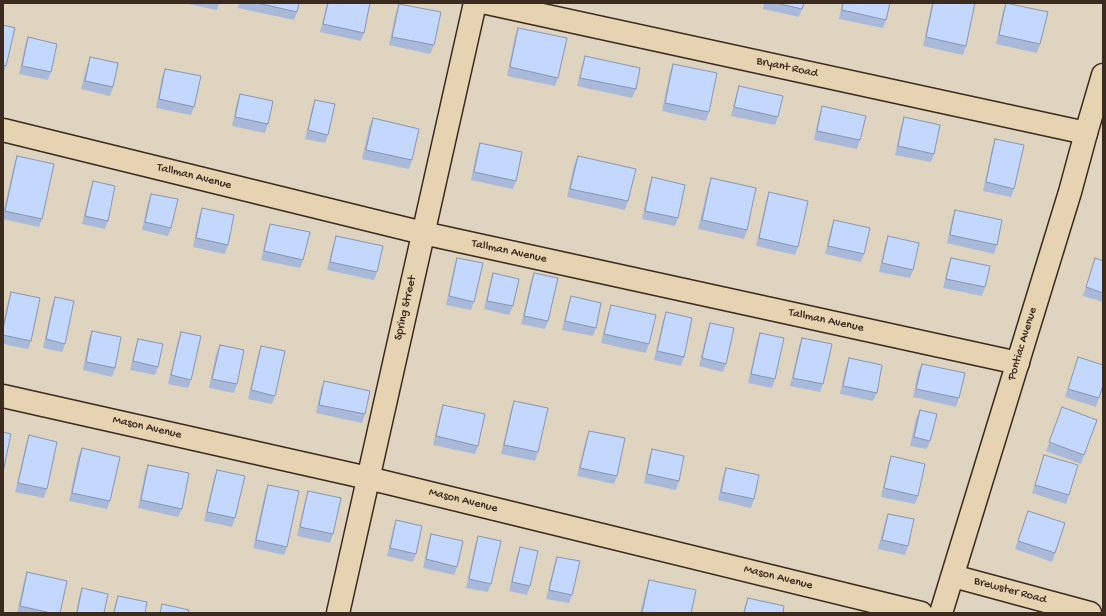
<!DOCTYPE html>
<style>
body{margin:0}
#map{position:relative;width:1106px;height:616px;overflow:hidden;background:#dfd4c0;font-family:"Gochi Hand",sans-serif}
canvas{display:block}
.frame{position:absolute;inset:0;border:4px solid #3b2a1e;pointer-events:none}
</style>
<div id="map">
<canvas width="1106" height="616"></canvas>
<div class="frame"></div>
</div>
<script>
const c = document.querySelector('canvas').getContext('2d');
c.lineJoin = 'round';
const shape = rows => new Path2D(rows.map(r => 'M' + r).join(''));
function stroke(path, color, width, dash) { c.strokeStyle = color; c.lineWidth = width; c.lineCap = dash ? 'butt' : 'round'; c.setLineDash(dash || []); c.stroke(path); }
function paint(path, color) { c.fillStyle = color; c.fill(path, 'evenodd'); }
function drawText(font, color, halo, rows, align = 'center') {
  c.font = font + ' "Gochi Hand",sans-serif'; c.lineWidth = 4; c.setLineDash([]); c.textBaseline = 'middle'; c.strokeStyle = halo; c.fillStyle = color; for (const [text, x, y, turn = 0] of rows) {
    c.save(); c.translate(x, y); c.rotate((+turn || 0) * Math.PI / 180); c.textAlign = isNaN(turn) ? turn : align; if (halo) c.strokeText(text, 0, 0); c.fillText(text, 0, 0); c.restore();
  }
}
const minor = shape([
 [487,3,1086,133],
 [3,130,423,233,1018,363],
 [3,396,368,478,921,613],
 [953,576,1090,613],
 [338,613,475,3]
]);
const secondary = shape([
 [941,613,1070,192,1086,133,1103,75]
]);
stroke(minor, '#3b2a1e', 25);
stroke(secondary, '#3b2a1e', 25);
stroke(minor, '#e6d3b1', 22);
stroke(secondary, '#e6d3b1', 22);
paint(shape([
 [183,3,219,3,217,10],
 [239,3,299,3,297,12,294,20,238,8],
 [327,3,370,3,364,33,361,41,320,32],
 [764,3,804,3,799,17,763,9],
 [842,3,890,3,886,20,883,28,839,19],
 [932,3,974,3,966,46,963,55,923,46],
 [1006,3,1040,44,1037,53,996,44,1003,11],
 [399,4,434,45,430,54,389,45,396,12],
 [3,25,6,66,3,74],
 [518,28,558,78,555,86,507,76,515,36],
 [28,37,51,72,48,80,19,74,25,46],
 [585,56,636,89,632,98,577,86,582,65],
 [90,57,113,87,110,96,81,89,87,66],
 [673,64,709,112,706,121,662,111,670,72],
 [165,69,194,107,191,115,156,108,162,77],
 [739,86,778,117,775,125,731,116,736,95],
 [240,94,268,124,265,133,232,126,237,102],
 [315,100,328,135,325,143,305,139,312,108],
 [822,106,860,140,857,149,814,140,819,115],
 [904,117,934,154,931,162,895,155,901,126],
 [373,118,412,160,409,169,362,159,369,127],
 [995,139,1014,189,1011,197,983,191,992,148],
 [480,143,516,181,513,189,471,180,477,151],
 [17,156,42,219,39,227,3,219,3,214,14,165],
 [578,156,628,201,625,210,567,197,574,165],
 [652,178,678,218,675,226,642,219,649,186],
 [711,178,747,230,744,239,698,229,708,187],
 [93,181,108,221,105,229,82,224,90,190],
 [769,192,798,247,795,255,756,246,766,201],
 [151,194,171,228,168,236,142,230,148,202],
 [202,208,228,245,225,254,193,247,199,217],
 [955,210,997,245,994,254,947,243,952,218],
 [834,220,864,254,861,262,825,254,831,228],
 [270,224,303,260,300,268,261,260,267,232],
 [336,236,377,272,374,280,327,270,333,245],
 [888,236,913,270,910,278,879,272,885,244],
 [457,258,474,302,471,310,446,305,454,267],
 [951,258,985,287,982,296,943,288,948,266],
 [1095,258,1103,261,1103,302,1083,296],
 [493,273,513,306,509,315,484,309,490,282],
 [534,273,548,321,545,329,521,324,531,281],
 [11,292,31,341,28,349,3,344,3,324,8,301],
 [571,296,596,328,593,336,562,330,568,305],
 [55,297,65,344,62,352,43,348,52,305],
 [611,305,649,344,646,353,601,343,608,314],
 [666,312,684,357,681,366,654,360,663,320],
 [710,323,726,364,723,372,699,366,707,331],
 [92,331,115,368,112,377,83,370,89,339],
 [181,332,191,380,188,388,168,384,178,340],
 [760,333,775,379,772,388,748,383,757,341],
 [802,338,823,384,820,392,790,386,799,346],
 [138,339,158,367,155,375,130,370,135,348],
 [220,345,237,384,234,393,209,388,216,354],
 [261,346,275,396,272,404,248,399,258,355],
 [1078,357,1099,398,1096,407,1065,397],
 [849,358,877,393,873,401,840,394,846,366],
 [922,364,959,398,956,407,913,397,918,372],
 [324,381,365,414,362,423,316,413,321,389],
 [514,401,538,452,535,461,501,454,511,409],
 [443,405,478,446,475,454,433,445,440,414],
 [1062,407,1097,420,1081,464,1046,451],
 [920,410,930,441,927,449,910,446,916,418],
 [589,431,617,476,614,484,577,476,586,439],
 [29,435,47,489,44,498,15,492,26,444],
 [82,448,110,501,107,509,69,501,78,457],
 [652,449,679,481,676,490,644,483,649,458],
 [1044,455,1069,495,1066,504,1032,493],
 [891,456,918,496,915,504,881,497,888,465],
 [148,465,182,509,178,517,138,508,145,473],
 [726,468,754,499,751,508,718,500,723,476],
 [217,470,235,518,232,527,204,521,214,478],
 [268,485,287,547,284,555,253,548,265,493],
 [308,491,333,534,330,543,297,536,305,500],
 [888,514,908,546,905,555,878,549,885,522],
 [1025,519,1065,523,1052,562,1015,549],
 [396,520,416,554,413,562,387,556,393,529],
 [431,534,457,567,454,575,423,568,428,543],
 [478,536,491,584,488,592,466,588,475,545],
 [520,547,530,586,527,595,509,591,517,555],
 [557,557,572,595,569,603,546,599,554,565],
 [27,572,60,613,17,613,24,581],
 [649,580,691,613,640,613,646,589],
 [82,588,104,613,76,613,79,597],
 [118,596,145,613,113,613,115,604],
 [748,598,783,613,743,613,745,606]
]), '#a9b9da');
const building = shape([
 [257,3,299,3,297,12,257,3],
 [328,3,370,3,364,33,323,24,328,3],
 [776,3,804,3,802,9,776,3],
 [843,3,890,3,886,20,842,10,843,3],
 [933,3,975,3,966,46,926,37,933,3],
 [1006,3,1048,12,1040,44,999,35,1006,3],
 [399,4,441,12,434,45,392,37,399,4],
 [3,25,15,28,6,66,3,65,3,25],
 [518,28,567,38,558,78,510,67,518,28],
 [28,37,57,44,51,72,22,66,28,37],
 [585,56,640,68,636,89,580,78,585,56],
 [90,57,118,63,113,87,85,81,90,57],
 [673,64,717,73,709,112,665,103,673,64],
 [165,69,201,76,194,107,159,99,165,69],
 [739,86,783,96,778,117,734,107,739,86],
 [240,94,273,101,268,124,235,117,240,94],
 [315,100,335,104,328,135,308,130,315,100],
 [822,106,866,116,860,140,817,131,822,106],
 [904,117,940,125,934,154,898,146,904,117],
 [373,118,419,129,412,160,366,150,373,118],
 [995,139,1024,145,1014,189,986,182,995,139],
 [480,143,522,152,516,181,474,172,480,143],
 [17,156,54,164,42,219,5,211,17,156],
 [578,156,636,169,628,201,570,189,578,156],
 [652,177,685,185,678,218,645,211,652,177],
 [711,178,756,188,747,230,702,220,711,178],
 [93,181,115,186,108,221,85,216,93,181],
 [769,192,808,201,798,247,759,238,769,192],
 [151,194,178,199,171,228,145,222,151,194],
 [202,208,234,215,228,245,196,238,202,208],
 [955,210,1002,220,997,245,950,235,955,210],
 [834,220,870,228,864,254,828,246,834,220],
 [270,224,310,232,303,260,264,251,270,224],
 [336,236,383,246,377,272,330,262,336,236],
 [888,236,919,243,913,270,882,263,888,236],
 [457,258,483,263,474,302,449,296,457,258],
 [951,258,990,266,985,287,946,279,951,258],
 [1095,258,1103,261,1103,293,1086,287,1095,258],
 [493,273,519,279,513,306,487,301,493,273],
 [534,273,558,278,548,321,524,316,534,273],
 [11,292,40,298,31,341,3,335,3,329,11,292],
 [571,296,601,303,596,328,565,321,571,296],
 [55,297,74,301,65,344,46,339,55,297],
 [611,305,656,315,649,344,604,334,611,305],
 [666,312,692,318,684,357,657,351,666,312],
 [710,323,734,328,726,364,702,358,710,323],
 [92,331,121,337,115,368,86,362,92,331],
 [181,332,201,336,191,380,171,375,181,332],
 [760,333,784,338,775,379,751,374,760,333],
 [802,338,832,344,823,384,793,378,802,338],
 [138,339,163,344,158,367,133,361,138,339],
 [220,345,244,350,237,384,212,379,220,345],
 [261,346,285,351,275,396,251,390,261,346],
 [1078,357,1103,365,1103,385,1099,398,1068,389,1078,357],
 [849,358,882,365,877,393,843,386,849,358],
 [922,364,965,373,959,398,916,389,922,364],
 [324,381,370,391,365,414,319,405,324,381],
 [514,401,548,408,538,452,504,445,514,401],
 [443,405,485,414,478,446,436,436,443,405],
 [1062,407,1097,420,1084,455,1049,442,1062,407],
 [920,410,937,414,930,441,914,437,920,410],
 [589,431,625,438,617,476,580,468,589,431],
 [3,432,11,434,3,472,3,432],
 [29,435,57,442,47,489,18,483,29,435],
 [82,448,120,457,110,501,72,493,82,448],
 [652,449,684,456,679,481,647,474,652,449],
 [1044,455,1078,465,1069,495,1035,485,1044,455],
 [891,456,925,464,918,496,884,488,891,456],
 [148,465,189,473,182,509,141,500,148,465],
 [726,468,759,475,754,499,721,492,726,468],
 [217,470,245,476,235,518,207,512,217,470],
 [268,485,299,491,287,547,256,540,268,485],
 [308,491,341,498,333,534,300,527,308,491],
 [1028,511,1065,523,1055,553,1018,541,1028,511],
 [888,514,914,519,908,546,882,540,888,514],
 [396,520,422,526,416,554,390,548,396,520],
 [431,534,463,541,457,567,426,559,431,534],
 [478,536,501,541,491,584,469,579,478,536],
 [520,547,538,551,530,586,512,582,520,547],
 [557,557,580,561,572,595,549,590,557,557],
 [27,572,67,581,60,613,51,613,20,606,27,572],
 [649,580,696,590,691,613,642,613,649,580],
 [82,588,108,594,104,613,77,613,82,588],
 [118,596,147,602,145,613,114,613,118,596],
 [748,598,784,606,783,613,744,613,748,598],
 [162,604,189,610,188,613,160,613,162,604]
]);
paint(building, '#c4d7fd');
stroke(building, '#8996b1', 1);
drawText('12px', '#3b2a1e', '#e6d3b1', [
 ["Bryant Road",787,68,12],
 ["Tallman Avenue",194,177,14],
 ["Tallman Avenue",509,252,12],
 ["Spring Street",406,308,-77],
 ["Tallman Avenue",826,321,12],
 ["Pontiac Avenue",1023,344,-73],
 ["Mason Avenue",147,428,13],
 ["Mason Avenue",463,501,14],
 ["Mason Avenue",778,578,14],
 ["Brewster Road",1010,591,15]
]);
</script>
